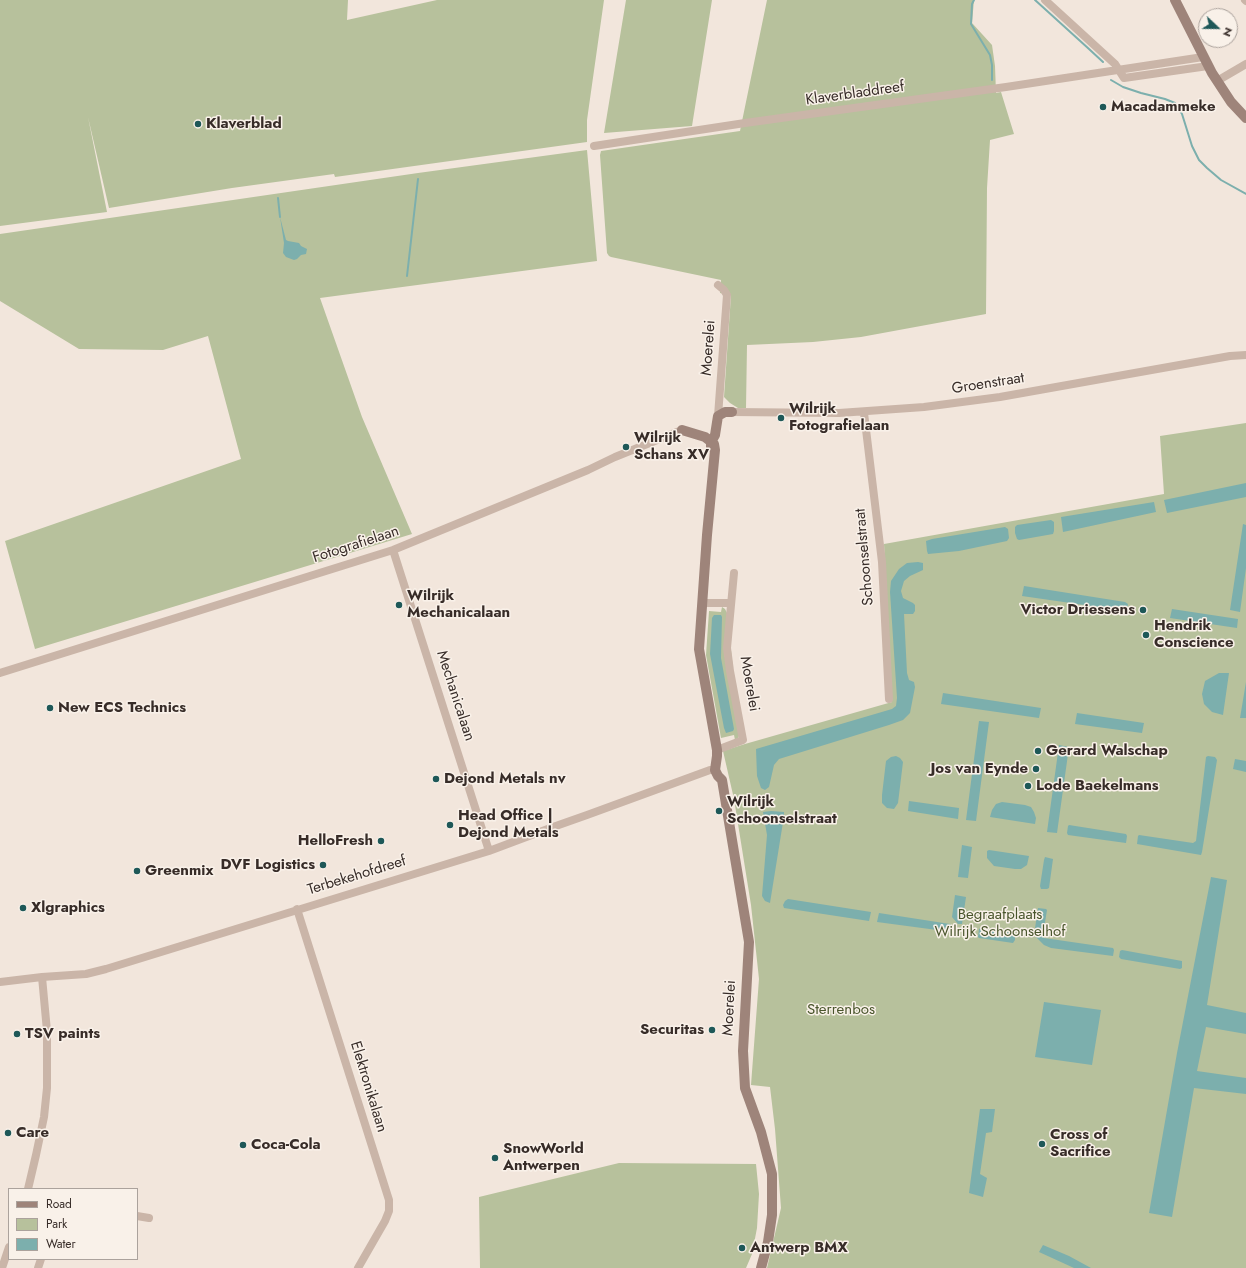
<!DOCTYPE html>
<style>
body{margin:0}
#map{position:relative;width:1246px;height:1268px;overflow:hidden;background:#f2e6dc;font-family:Jost,sans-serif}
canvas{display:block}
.legend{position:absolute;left:8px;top:1188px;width:130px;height:72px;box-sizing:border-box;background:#f9f1e9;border:1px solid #aba29c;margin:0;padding:5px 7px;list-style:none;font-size:12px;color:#372c28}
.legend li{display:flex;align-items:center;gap:8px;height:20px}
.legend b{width:20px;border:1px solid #aba29c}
.north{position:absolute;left:1198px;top:8px;width:40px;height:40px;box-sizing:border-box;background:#f9f1e9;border:1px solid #aba29c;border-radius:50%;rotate:112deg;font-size:11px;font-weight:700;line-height:16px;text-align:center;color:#372c28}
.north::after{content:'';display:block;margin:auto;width:14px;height:18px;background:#1e5858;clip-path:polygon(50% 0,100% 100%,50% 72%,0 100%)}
</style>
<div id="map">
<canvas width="1246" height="1268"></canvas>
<ul class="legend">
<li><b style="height:5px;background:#9e847a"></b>Road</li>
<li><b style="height:11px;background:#b7c19c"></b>Park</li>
<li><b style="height:11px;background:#7cafad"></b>Water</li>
</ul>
<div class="north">N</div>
</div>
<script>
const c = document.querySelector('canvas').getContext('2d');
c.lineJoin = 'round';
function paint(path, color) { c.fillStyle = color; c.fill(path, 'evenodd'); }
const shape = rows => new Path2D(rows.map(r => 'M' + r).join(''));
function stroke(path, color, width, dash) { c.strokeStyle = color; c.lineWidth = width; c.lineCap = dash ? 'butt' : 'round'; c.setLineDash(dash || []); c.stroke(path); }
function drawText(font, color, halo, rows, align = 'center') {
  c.font = font + ' Jost,sans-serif'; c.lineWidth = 3; c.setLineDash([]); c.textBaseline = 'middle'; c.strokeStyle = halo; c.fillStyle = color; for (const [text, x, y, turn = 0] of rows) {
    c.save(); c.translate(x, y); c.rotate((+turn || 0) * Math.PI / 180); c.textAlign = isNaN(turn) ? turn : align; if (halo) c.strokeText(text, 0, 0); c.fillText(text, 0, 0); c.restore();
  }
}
paint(shape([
 [0,0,348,0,347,20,437,0,604,0,587,120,587,142,335,177,334,174,232,188,109,208,88,117,107,212,0,226],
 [626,0,712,0,692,126,604,133],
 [767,0,974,0,972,23,992,45,995,66,996,93,1001,92,1014,134,990,140,987,188,986,314,861,337,813,342,747,345,746,408,738,408,730,403,724,397,731,295,720,293,721,280,611,257,609,256,607,253,600,155,601,151,740,131],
 [587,150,597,261,320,298,362,417,412,534,35,649,5,541,241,459,208,336,163,350,79,349,0,301,0,234,418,173],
 [1246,423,1246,1268,767,1268,781,1208,775,1129,770,1087,751,1085,759,979,751,905,734,799,723,751,745,744,892,702,884,544,1164,494,1160,436],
 [722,607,725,609,727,613,740,734,738,738,735,740,734,735,721,738,706,655,709,611,721,612],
 [619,1163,756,1164,759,1194,757,1228,752,1254,746,1268,480,1268,479,1197]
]), '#b7c19c');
paint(shape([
 [280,217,286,240,288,241,299,243,301,246,307,249,306,254,301,255,297,259,294,260,286,257,283,253,284,243],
 [1246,483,1246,497,1167,513,1164,500],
 [1154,502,1156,512,1063,532,1061,517],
 [1051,520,1054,522,1054,531,1053,534,1019,540,1017,539,1015,533,1015,527,1017,525],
 [1243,524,1246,525,1246,568,1240,612,1230,610],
 [1005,527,1008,529,1009,538,1007,541,959,551,928,554,927,551,926,541,932,539],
 [918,562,923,563,923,570,910,576,904,581,901,591,903,598,913,603,915,605,915,611,913,614,904,614,907,673,909,680,914,682,915,687,910,713,903,720,889,725,779,759,774,765,769,787,765,790,761,788,757,776,756,749,892,709,896,706,897,698,890,592,891,581,899,569,907,563],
 [1024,586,1125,602,1128,604,1126,611,1022,596],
 [1172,609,1238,619,1237,628,1170,618],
 [714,615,721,615,722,617,721,658,734,729,733,731,726,733,724,728,710,654,712,618],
 [1219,673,1229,673,1223,715,1212,712,1204,704,1202,694,1205,681],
 [1246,682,1246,718,1240,718],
 [943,693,1041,708,1039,718,941,704],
 [1077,713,1144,723,1142,733,1075,724],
 [979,721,989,722,976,821,966,820],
 [1059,745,1069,747,1057,833,1047,832],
 [896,756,900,758,903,762,898,803,894,809,887,808,882,803,882,795,886,761,891,757],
 [1208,756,1215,757,1217,760,1202,852,1201,855,1137,844,1138,836,1139,835,1193,843,1196,841,1206,757],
 [1235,759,1246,761,1246,772,1233,769],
 [909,801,959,808,958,819,908,811],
 [1002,802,1025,805,1031,807,1034,812,1036,818,1035,824,990,817,992,810,996,804],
 [771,811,784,812,784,816,770,903,765,901,762,896,767,835,763,812],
 [1069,825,1126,834,1127,836,1126,843,1068,835,1067,833,1068,826],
 [962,845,972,847,968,878,958,877],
 [989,850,1029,856,1027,865,1021,869,1015,869,994,866,987,858,987,851],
 [1045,857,1053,859,1049,888,1047,889,1041,889,1040,886,1044,860],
 [1211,877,1227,880,1207,1005,1246,1013,1246,1034,1206,1027,1197,1071,1246,1078,1246,1094,1194,1088,1172,1217,1149,1213,1177,1053],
 [955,895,966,897,962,924,958,924,952,917],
 [788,899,871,912,869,921,784,908,783,905,785,901],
 [1038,908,1046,909,1047,910,1043,935,1044,938,1113,948,1114,950,1113,956,1051,948,1044,945,1034,935],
 [879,913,950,924,952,926,952,932,877,922],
 [981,928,1012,933,1015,936,1015,940,1013,943,979,938,978,937,979,929],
 [1122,950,1182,961,1182,968,1180,969,1121,959,1119,957,1120,951],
 [1044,1002,1101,1010,1092,1065,1035,1057],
 [980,1109,995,1109,992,1132,986,1133,980,1174,987,1178,983,1197,969,1193],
 [1043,1245,1069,1256,1091,1268,1074,1268,1039,1252]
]), '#7cafad');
stroke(shape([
 [974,0,972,4,971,24,990,55,992,65,992,80],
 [1035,0,1089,49,1103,62],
 [1111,80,1123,87,1141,93,1165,99,1175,103,1182,114,1192,146,1199,160,1207,168,1221,180,1246,194],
 [278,198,280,217],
 [407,276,418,179]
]), '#7cafad', 2);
stroke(shape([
 [1045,0,1115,64,1124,78,1208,66],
 [1245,0,1246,1],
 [1217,81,1246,64],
 [594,146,745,123,1006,87,1203,57],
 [732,412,839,413,924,407,1000,397,1230,356,1246,355],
 [864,413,882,562,889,699],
 [718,416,727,295,724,290,718,285],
 [393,550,489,851],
 [702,603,731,603],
 [0,673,393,550,588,470,615,457,682,430],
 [717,750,743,740,730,671,727,648,734,573],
 [297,909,389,1200,389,1211,385,1221,358,1268],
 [0,982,42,977,86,974,106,969,489,851,553,827,587,815,710,770,715,770],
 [28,1189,36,1155,44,1117,47,1088,47,1031,42,977],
 [137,1216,149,1218],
 [2,1268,9,1247],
 [38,1268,41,1259]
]), '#cab5a8', 8);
stroke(shape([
 [1175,0,1212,73,1231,102,1246,118],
 [682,430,705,437,714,444,715,450,707,535,699,649,717,750,717,756,715,770,718,776,722,780,749,942,743,1051,745,1088,761,1132,772,1174,772,1215,768,1242,761,1268],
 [711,447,711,442,715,435,718,416,725,412,732,412]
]), '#9e847a', 10);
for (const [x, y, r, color] of [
 [1103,107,4,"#1e5858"],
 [198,124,4,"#1e5858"],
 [781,418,4,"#1e5858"],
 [626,447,4,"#1e5858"],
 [399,605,4,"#1e5858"],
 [1143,610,4,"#1e5858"],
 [1146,635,4,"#1e5858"],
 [50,708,4,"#1e5858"],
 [1038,751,4,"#1e5858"],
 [1036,769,4,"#1e5858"],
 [436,779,4,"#1e5858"],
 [1028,786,4,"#1e5858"],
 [719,811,4,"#1e5858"],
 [450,825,4,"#1e5858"],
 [381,841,4,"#1e5858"],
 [323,865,4,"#1e5858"],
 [137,871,4,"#1e5858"],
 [23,908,4,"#1e5858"],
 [712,1030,4,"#1e5858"],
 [17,1034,4,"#1e5858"],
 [8,1133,4,"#1e5858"],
 [1042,1144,4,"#1e5858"],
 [243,1145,4,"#1e5858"],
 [495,1158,4,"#1e5858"],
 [742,1248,4,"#1e5858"]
]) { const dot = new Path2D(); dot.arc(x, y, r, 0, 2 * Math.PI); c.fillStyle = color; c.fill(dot); stroke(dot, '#f9f1e9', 1.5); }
drawText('15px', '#372c28', '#f9f1e9', [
 ["Klaverbladdreef",855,94,-8],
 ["Moerelei",709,348,-86],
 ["Groenstraat",988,384,-9],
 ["Fotografielaan",356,545,-18],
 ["Schoonselstraat",865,557,-95],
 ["Moerelei",749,684,80],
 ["Mechanicalaan",455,696,72],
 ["Terbekehofdreef",357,876,-17],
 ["Moerelei",730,1008,-87],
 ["Elektronikalaan",368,1087,73]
]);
drawText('bold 15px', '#372c28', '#f9f1e9', [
 ["Macadammeke",1111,107],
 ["Klaverblad",206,124],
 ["Wilrijk",789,409],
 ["Fotografielaan",789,426],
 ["Wilrijk",634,438],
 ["Schans XV",634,455],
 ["Wilrijk",407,596],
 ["Mechanicalaan",407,613],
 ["Victor Driessens",1135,610,"right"],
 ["Hendrik",1154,626],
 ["Conscience",1154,643],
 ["New ECS Technics",58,708],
 ["Gerard Walschap",1046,751],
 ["Jos van Eynde",1028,769,"right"],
 ["Dejond Metals nv",444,779],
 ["Lode Baekelmans",1036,786],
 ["Wilrijk",727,802],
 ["Schoonselstraat",727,819],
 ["Head Office |",458,816],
 ["Dejond Metals",458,833],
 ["HelloFresh",373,841,"right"],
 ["DVF Logistics",315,865,"right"],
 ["Greenmix",145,871],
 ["Xlgraphics",31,908],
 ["Securitas",704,1030,"right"],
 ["TSV paints",25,1034],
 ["Care",16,1133],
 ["Cross of",1050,1135],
 ["Sacrifice",1050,1152],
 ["Coca-Cola",251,1145],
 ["SnowWorld",503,1149],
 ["Antwerpen",503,1166],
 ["Antwerp BMX",750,1248]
], 'left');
drawText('15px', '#49552c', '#f9f1e9', [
 ["Begraafplaats",1000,915],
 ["Wilrijk Schoonselhof",1000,932],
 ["Sterrenbos",841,1010]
]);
</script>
